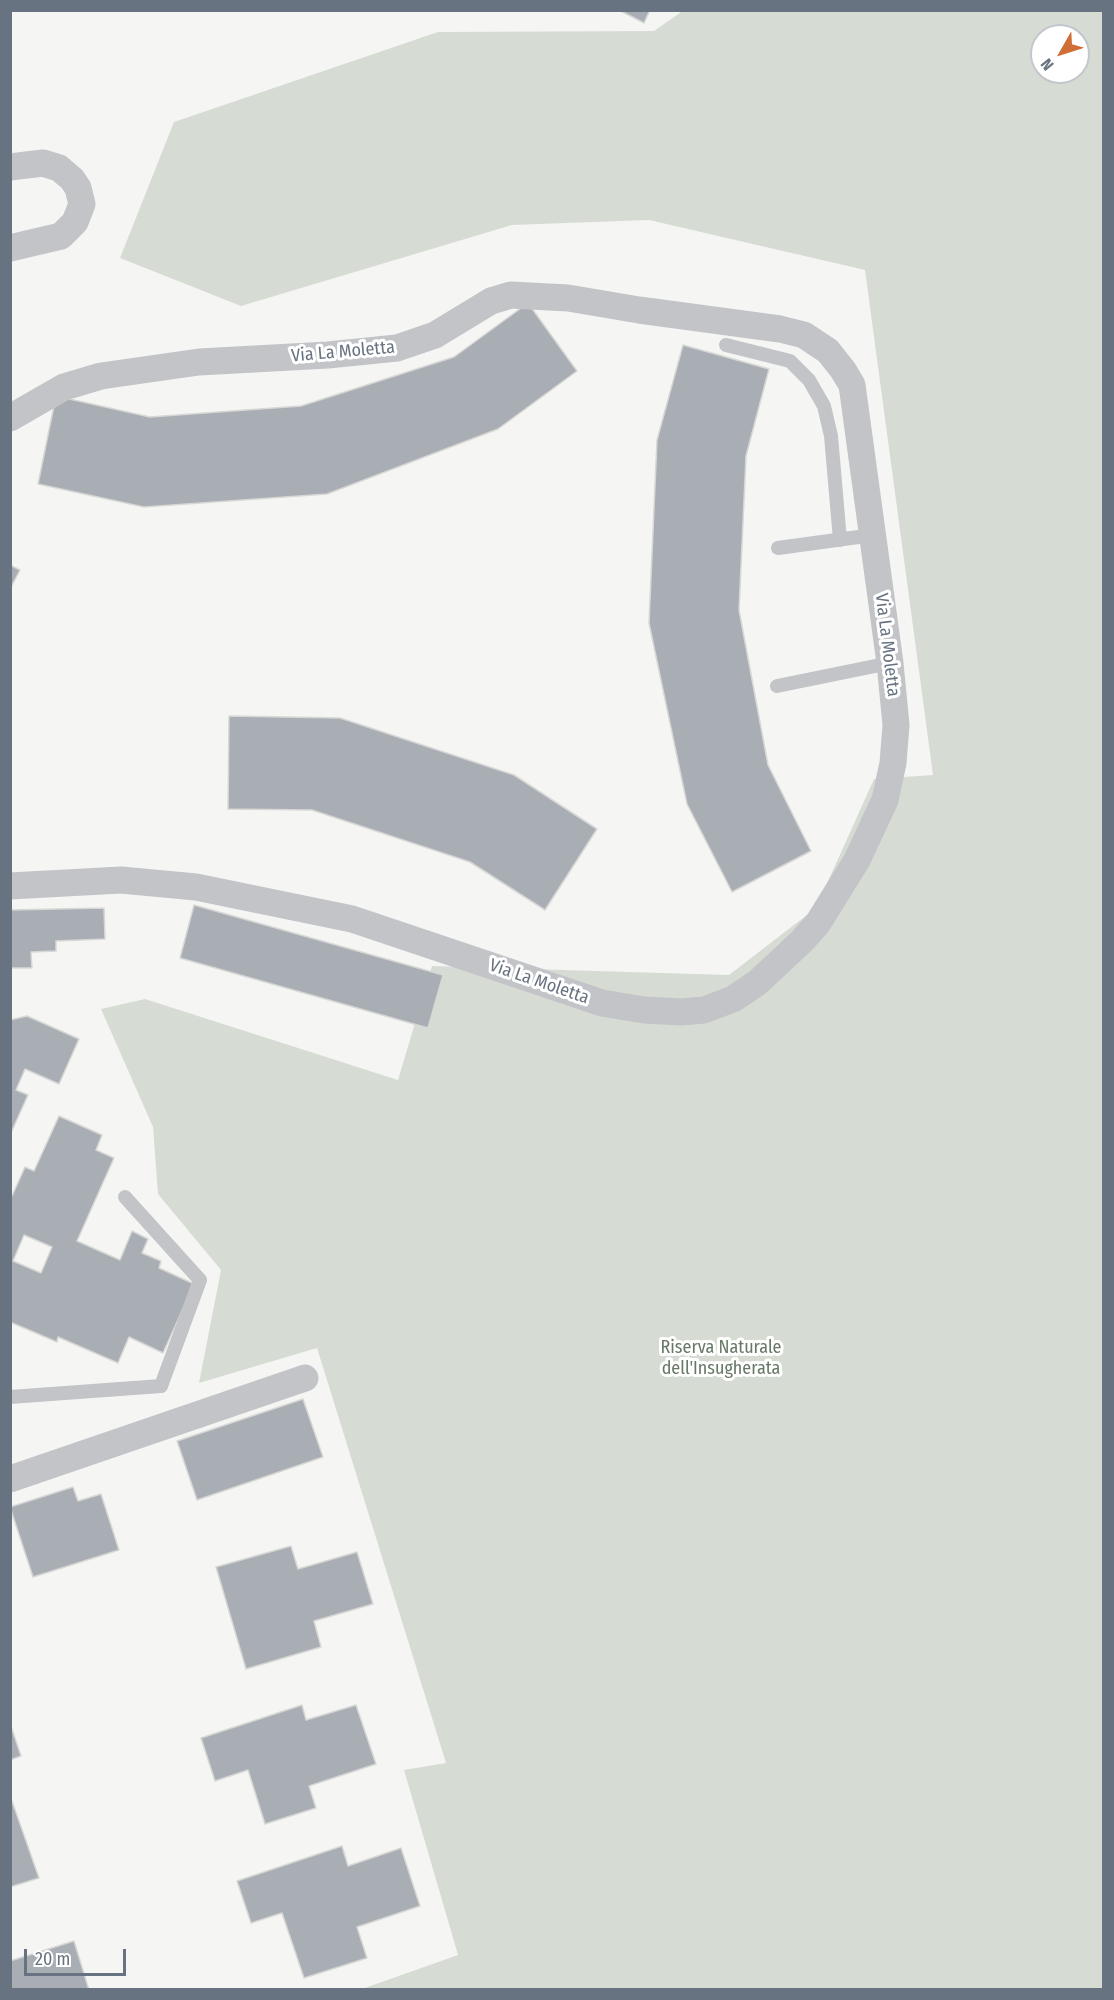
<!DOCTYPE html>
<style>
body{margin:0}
#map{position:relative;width:1114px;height:2000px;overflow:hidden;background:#f5f6f3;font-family:"Fira Sans Condensed",sans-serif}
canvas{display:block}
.frame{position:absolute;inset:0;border:12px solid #687381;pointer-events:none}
.north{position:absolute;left:1030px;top:24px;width:60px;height:60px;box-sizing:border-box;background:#fff;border:2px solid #c3c7cd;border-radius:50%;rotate:231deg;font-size:16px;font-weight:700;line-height:24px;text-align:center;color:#687381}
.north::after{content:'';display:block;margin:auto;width:21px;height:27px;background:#d06e38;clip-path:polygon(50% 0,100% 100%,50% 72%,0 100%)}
.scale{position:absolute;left:24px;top:1949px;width:102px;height:27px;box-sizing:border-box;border:3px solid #687381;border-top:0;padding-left:8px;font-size:18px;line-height:21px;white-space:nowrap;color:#687381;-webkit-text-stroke:4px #fff;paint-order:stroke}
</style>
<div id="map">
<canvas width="1114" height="2000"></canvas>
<div class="frame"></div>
<div class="north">N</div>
<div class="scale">20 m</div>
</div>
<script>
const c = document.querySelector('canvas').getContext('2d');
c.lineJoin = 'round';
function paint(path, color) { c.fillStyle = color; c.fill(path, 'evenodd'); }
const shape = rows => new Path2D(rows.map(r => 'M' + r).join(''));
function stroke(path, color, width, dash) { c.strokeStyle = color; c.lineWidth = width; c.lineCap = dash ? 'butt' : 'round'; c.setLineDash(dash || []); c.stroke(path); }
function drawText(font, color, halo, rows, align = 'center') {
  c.font = font + ' "Fira Sans Condensed",sans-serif'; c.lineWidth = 6; c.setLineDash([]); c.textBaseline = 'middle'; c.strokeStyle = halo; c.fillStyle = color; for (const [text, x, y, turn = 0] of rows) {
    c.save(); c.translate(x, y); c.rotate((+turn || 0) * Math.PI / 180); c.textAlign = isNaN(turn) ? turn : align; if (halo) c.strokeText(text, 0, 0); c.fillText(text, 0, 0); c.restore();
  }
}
paint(shape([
 [684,10,1103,11,1103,1989,362,1989,458,1955,404,1770,446,1763,317,1348,199,1383,221,1270,158,1194,153,1127,101,1009,145,999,398,1080,432,966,729,975,816,908,874,779,933,775,865,270,649,220,512,225,241,306,120,258,174,122,438,32,654,31],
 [1042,36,1078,36,1078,72,1042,72]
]), '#d6dcd4');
const building = shape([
 [619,10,650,10,644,23,619,10],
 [528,303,577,371,498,429,327,494,144,507,38,484,56,396,150,417,301,406,454,357,528,303],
 [683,345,769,369,746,456,739,610,768,765,811,851,732,892,687,804,649,623,657,440,683,345],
 [10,565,20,570,10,589,10,565],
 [229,716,340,718,514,775,597,829,545,910,470,862,312,810,228,809,229,716],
 [194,905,443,975,428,1028,180,958,194,905],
 [104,908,105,939,56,941,56,951,31,952,32,968,10,968,10,910,104,908],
 [27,1016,79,1039,59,1084,25,1069,16,1090,28,1095,10,1135,10,1020,27,1016],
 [59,1116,102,1135,96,1150,114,1158,77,1241,120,1260,132,1231,148,1239,142,1253,161,1261,159,1268,194,1284,163,1353,129,1337,118,1363,58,1337,57,1342,10,1322,10,1195,12,1196,25,1167,34,1171,59,1116],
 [24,1235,52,1247,41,1273,13,1261,24,1235],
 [303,1399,323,1457,197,1500,177,1441,303,1399],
 [73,1487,78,1501,101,1494,119,1550,33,1577,10,1507,73,1487],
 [291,1546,298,1569,357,1552,373,1604,314,1621,321,1647,246,1669,216,1567,291,1546],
 [302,1705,306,1720,356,1705,376,1764,309,1786,316,1808,265,1824,248,1770,215,1781,201,1738,302,1705],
 [10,1723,21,1756,10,1760,10,1723],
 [10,1801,12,1801,39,1878,10,1887,10,1801],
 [342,1846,348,1866,401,1848,420,1906,357,1927,367,1958,304,1978,282,1913,251,1923,237,1881,342,1846],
 [74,1941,89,1990,10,1990,10,1961,74,1941]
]);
paint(building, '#a8aeb4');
stroke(building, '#d7d7d5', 1.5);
stroke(shape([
 [726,345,790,361,809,380,824,406,831,436,840,540],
 [778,548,873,535],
 [777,686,890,663],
 [10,1397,161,1386,200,1280,125,1197]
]), '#c2c4c8', 14);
stroke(shape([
 [10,167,43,163,59,168,72,179,78,188,82,204,75,222,61,236,10,248],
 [10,418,64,387,101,376,199,362,328,355,397,348,435,335,491,301,511,295,568,298,639,310,780,329,804,335,828,351,843,370,852,385,890,663,896,725,893,763,885,800,857,860,818,923,802,941,757,983,733,999,704,1010,681,1012,644,1010,602,1003,352,919,196,887,121,880,10,886],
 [10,1479,305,1378]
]), '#c2c4c8', 27);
drawText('18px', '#687381', '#fff', [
 ["Via La Moletta",343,352,-5],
 ["Via La Moletta",887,645,83],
 ["Via La Moletta",539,982,19]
]);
drawText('18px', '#677866', '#fff', [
 ["Riserva Naturale",721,1348],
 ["dell'Insugherata",721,1369]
]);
</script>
